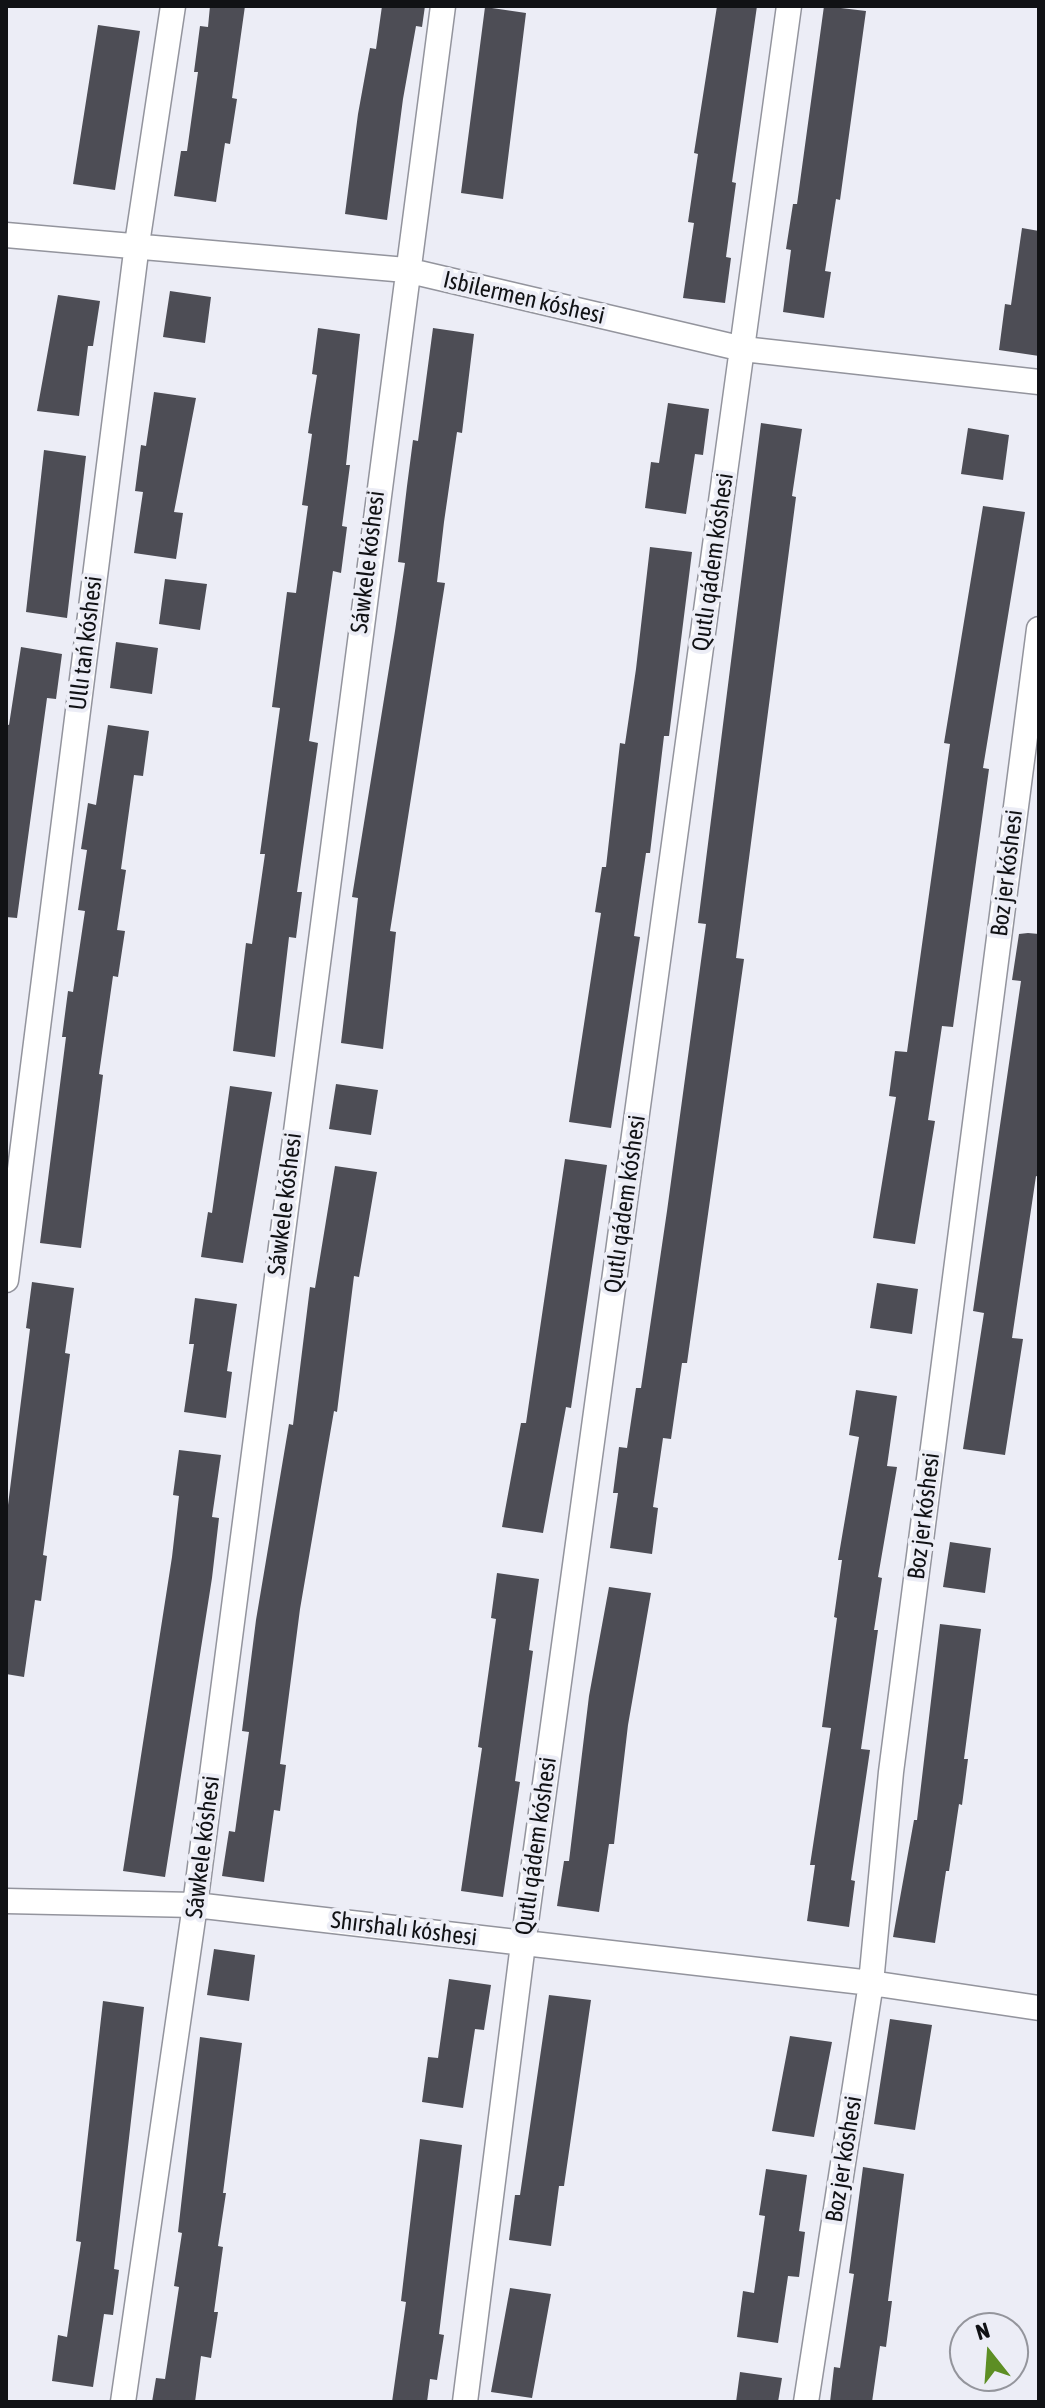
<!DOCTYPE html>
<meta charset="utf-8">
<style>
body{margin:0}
#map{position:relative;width:1045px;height:2408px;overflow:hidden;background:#ecedf6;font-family:"Asap Condensed",sans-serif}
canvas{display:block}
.frame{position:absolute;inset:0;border:8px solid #111215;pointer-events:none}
.north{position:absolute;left:949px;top:2312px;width:80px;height:80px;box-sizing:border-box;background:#ecedf6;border:2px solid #94959c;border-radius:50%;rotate:343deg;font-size:22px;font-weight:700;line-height:32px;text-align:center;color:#111215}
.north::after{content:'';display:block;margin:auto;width:28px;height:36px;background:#5d8e24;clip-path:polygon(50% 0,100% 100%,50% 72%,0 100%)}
</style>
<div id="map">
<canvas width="1045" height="2408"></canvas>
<div class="frame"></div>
<div class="north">N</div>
</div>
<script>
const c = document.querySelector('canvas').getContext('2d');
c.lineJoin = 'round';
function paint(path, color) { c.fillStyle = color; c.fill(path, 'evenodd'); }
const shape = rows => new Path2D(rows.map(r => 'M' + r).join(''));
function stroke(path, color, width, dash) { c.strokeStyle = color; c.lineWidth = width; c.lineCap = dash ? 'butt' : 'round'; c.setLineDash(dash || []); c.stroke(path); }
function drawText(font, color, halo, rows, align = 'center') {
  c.font = font + ' "Asap Condensed",sans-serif'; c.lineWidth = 8; c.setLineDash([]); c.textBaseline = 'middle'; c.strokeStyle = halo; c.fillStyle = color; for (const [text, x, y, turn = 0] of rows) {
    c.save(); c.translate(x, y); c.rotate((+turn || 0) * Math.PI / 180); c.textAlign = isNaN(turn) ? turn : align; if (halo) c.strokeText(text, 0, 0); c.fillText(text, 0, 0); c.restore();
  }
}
paint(shape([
 [210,6,245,6,232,98,237,99,230,144,225,143,216,202,174,196,181,151,187,151,198,72,194,72,200,26,208,27],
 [382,6,425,6,422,27,416,26,403,99,387,220,345,214,358,114,370,48,376,49],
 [717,6,757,6,732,182,736,183,726,257,731,258,725,303,683,298,694,223,688,222,698,154,694,153],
 [824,6,866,11,840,200,836,199,825,271,831,272,824,318,783,312,791,250,786,249,793,204,797,204],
 [485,7,526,13,503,199,461,193],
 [98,25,140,31,115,190,73,184],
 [1022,228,1039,231,1039,356,999,350,1005,304,1011,305],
 [170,291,211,297,205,343,163,337],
 [58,295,100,301,93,346,88,346,79,416,37,411],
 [318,328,360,334,346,465,350,465,342,526,347,527,341,573,333,571,309,741,318,743,297,892,302,892,296,938,289,937,275,1057,233,1051,246,943,252,944,265,854,260,854,280,708,272,707,287,592,296,593,308,506,302,505,312,434,308,433,317,375,312,374],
 [433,328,474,334,462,433,457,432,444,522,437,582,445,583,390,931,396,932,383,1049,341,1043,358,898,352,897,395,631,405,563,398,562,407,486,413,440,418,441],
 [154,392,196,398,174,512,183,513,176,559,134,553,143,492,135,491,141,445,146,446],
 [668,403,709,409,703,455,695,454,686,514,645,508,651,462,659,463],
 [761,423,802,429,792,496,796,497,736,958,744,959,687,1363,682,1363,671,1439,663,1438,653,1507,658,1508,652,1554,610,1548,618,1493,613,1493,619,1447,627,1448,636,1388,641,1388,667,1211,706,924,698,923],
 [968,428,1009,435,1003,480,961,474],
 [44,450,86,456,67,618,26,612],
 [983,506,1025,512,983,768,989,769,953,1027,942,1026,928,1120,935,1121,915,1244,873,1238,896,1097,889,1096,895,1051,907,1052,950,744,944,743],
 [650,547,692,552,669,736,664,736,650,853,646,853,634,936,640,937,611,1128,569,1122,601,913,595,912,602,867,606,867,620,743,625,744,636,669],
 [165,579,207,584,200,630,159,624],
 [116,642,158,648,152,694,110,688],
 [21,647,62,654,56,699,47,698,17,918,6,917,6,724,9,725],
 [108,725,149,731,143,776,134,775,121,869,126,870,117,930,125,931,118,977,113,976,99,1074,103,1075,81,1248,40,1243,66,1037,62,1037,68,991,73,992,85,911,78,910,87,850,81,849,88,803,96,805],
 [1028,933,1039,934,1039,1177,1036,1176,1012,1338,1023,1339,1005,1455,963,1449,984,1313,973,1311,1021,981,1012,980,1019,934],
 [336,1084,378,1090,371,1135,329,1129],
 [230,1086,272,1092,243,1263,201,1257,208,1212,212,1213],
 [565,1159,607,1165,571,1408,566,1407,543,1533,502,1527,521,1423,526,1423],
 [335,1166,377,1172,359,1277,354,1276,337,1412,334,1411,300,1609,280,1764,286,1765,280,1811,274,1810,264,1882,222,1876,229,1831,235,1832,249,1732,242,1731,256,1620,289,1424,293,1425,310,1287,315,1288],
 [32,1282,74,1288,65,1353,70,1354,43,1555,47,1556,41,1601,35,1600,24,1677,6,1674,6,1521,30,1329,26,1328],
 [877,1283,918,1289,912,1334,870,1328],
 [195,1298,237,1304,227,1371,232,1372,226,1418,184,1412,194,1344,189,1344],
 [856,1390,897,1396,887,1466,897,1467,878,1577,882,1578,874,1630,878,1630,861,1749,870,1750,851,1880,855,1881,849,1927,807,1921,815,1865,810,1865,831,1728,822,1727,837,1618,834,1617,842,1560,838,1560,859,1437,849,1435],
 [179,1450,221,1455,212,1517,219,1518,212,1578,165,1877,123,1871,172,1557,179,1496,173,1495],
 [950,1542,991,1548,985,1593,943,1587],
 [497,1573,539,1579,529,1650,533,1651,515,1781,520,1782,503,1897,461,1891,482,1748,478,1747,496,1619,491,1618],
 [609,1587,651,1593,628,1725,614,1844,609,1844,599,1912,557,1906,564,1861,569,1861,589,1696],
 [940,1624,981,1629,964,1759,968,1759,962,1805,959,1804,949,1871,946,1871,935,1943,893,1937,914,1820,917,1820],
 [214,1949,255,1955,249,2001,207,1995],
 [449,1979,491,1985,484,2030,475,2029,463,2108,422,2102,428,2057,438,2058],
 [549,1995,591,2000,564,2186,559,2186,551,2246,509,2240,515,2195,520,2195],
 [103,2001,144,2007,114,2269,119,2270,113,2315,104,2314,93,2387,52,2381,58,2335,67,2337,81,2242,76,2241],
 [890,2019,932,2025,915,2130,874,2124],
 [790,2036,832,2042,814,2137,772,2131],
 [200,2037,242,2043,223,2193,226,2193,218,2246,223,2247,214,2312,218,2312,211,2358,201,2356,195,2402,152,2402,156,2378,165,2379,179,2287,174,2286,182,2233,178,2232],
 [420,2139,462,2145,439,2334,444,2335,437,2380,430,2379,427,2402,392,2402,406,2302,401,2301],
 [863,2167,904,2174,888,2301,892,2301,886,2347,880,2346,872,2402,830,2402,834,2367,840,2368,854,2274,849,2273],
 [766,2169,807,2175,799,2231,805,2232,799,2277,788,2276,778,2343,737,2337,743,2291,754,2293,765,2216,759,2215],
 [510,2288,551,2294,532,2398,491,2392],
 [740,2372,782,2378,778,2402,736,2402]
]), '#4d4d55');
const minor = shape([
 [6,235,406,270,743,349,1039,382],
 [6,1280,137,244,173,6],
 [6,1901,195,1905,871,1983,1039,2008],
 [123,2402,195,1905,443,6],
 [465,2402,523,1944,789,6],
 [806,2402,871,1983,891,1772,1039,629]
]);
stroke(minor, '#93949d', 27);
stroke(minor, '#fff', 24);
drawText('24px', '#111215', '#ecedf6', [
 ["Isbilermen kóshesi",524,298,13],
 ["Sáwkele kóshesi",368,562,-83],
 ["Qutlı qádem kóshesi",713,562,-82],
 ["Ullı tań kóshesi",86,643,-83],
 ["Boz jer kóshesi",1007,873,-83],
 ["Sáwkele kóshesi",285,1204,-83],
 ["Qutlı qádem kóshesi",625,1204,-82],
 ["Boz jer kóshesi",924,1516,-83],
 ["Qutlı qádem kóshesi",536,1846,-82],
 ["Sáwkele kóshesi",203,1847,-83],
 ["Shırshalı kóshesi",404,1929,7],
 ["Boz jer kóshesi",844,2159,-81]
]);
</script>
